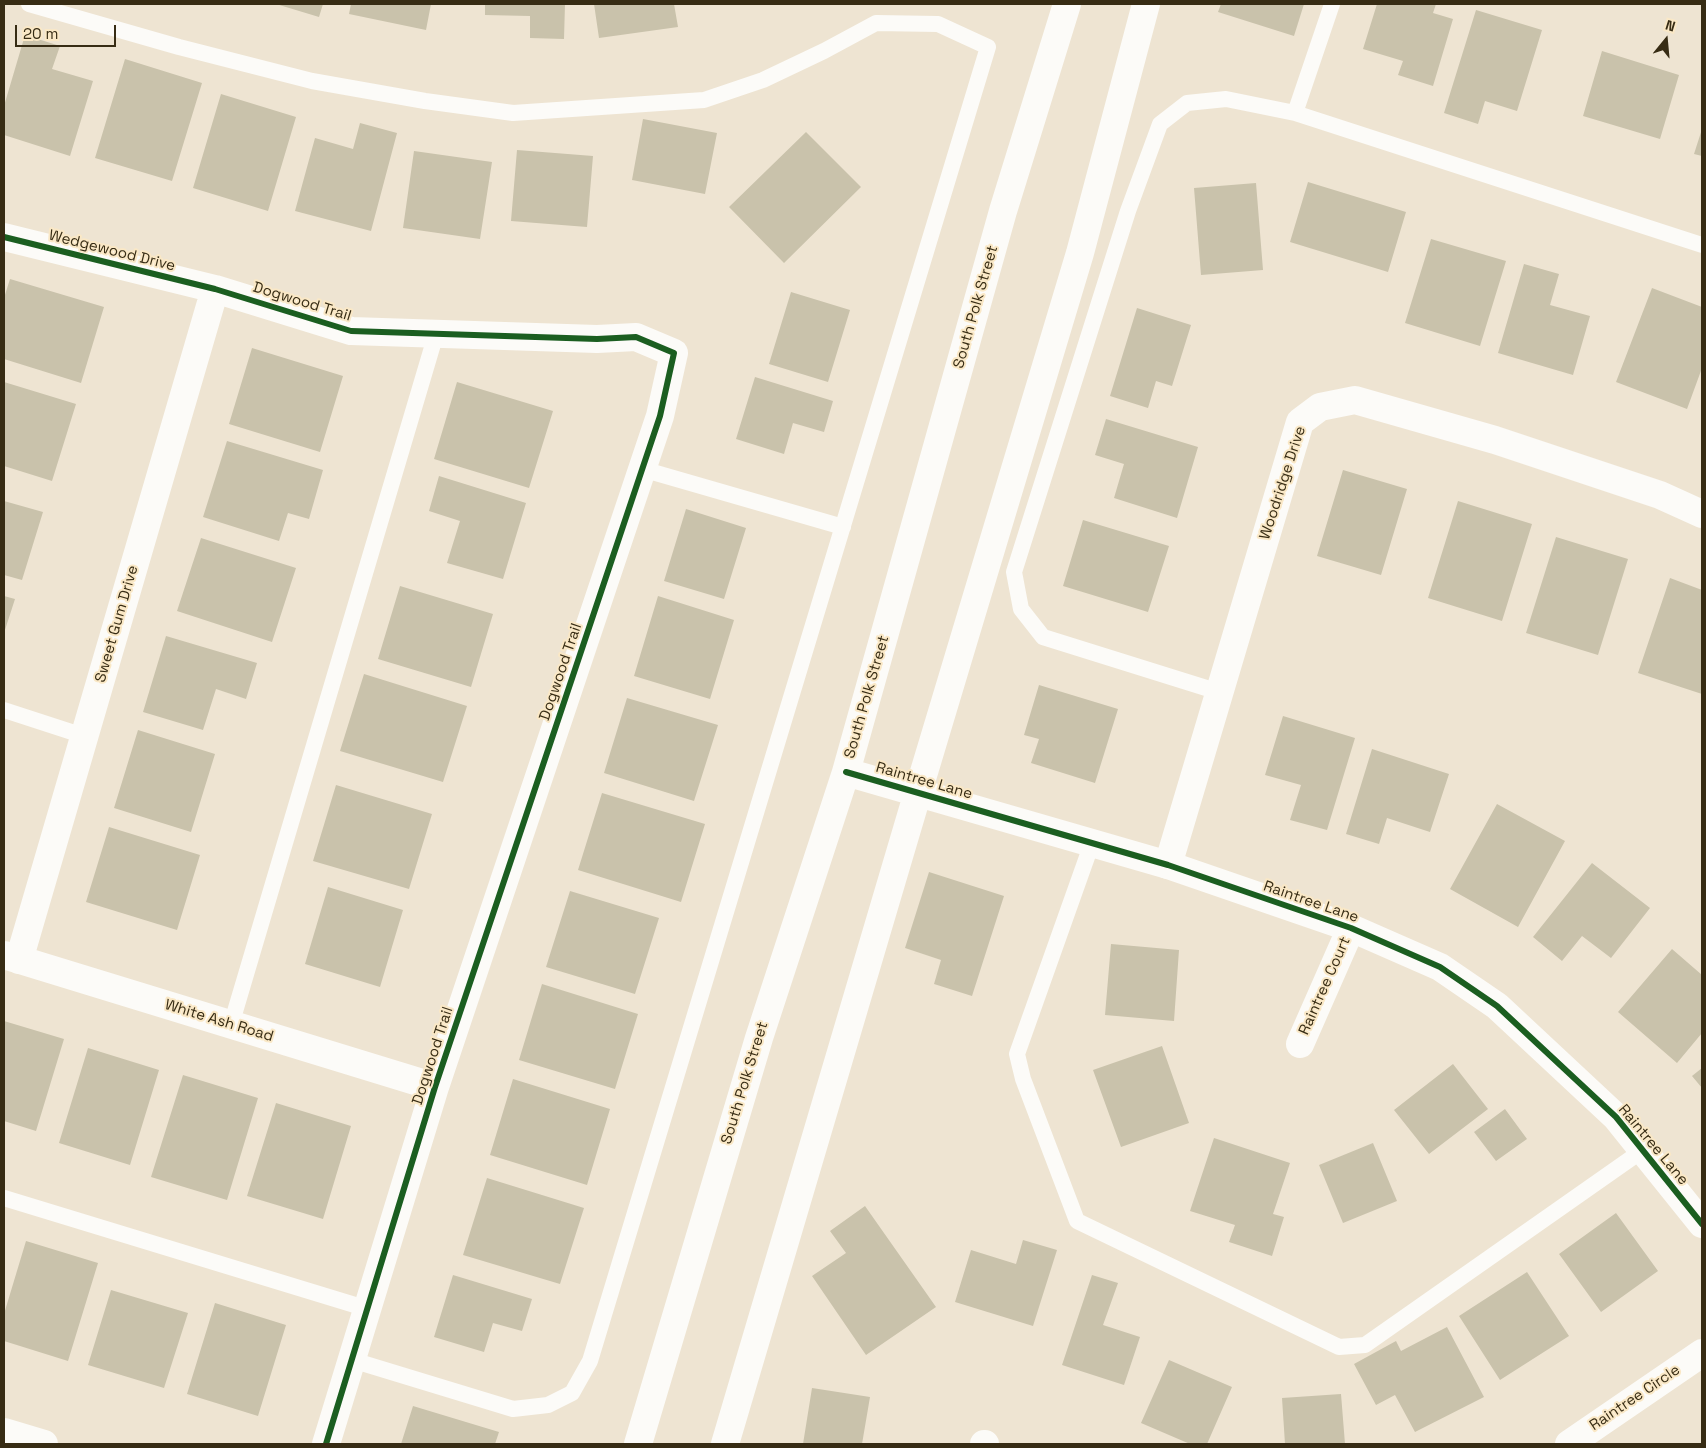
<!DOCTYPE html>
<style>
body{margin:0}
#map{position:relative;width:1706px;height:1448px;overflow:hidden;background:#eee4d2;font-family:"Space Grotesk",sans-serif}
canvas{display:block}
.frame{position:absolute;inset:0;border:5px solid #372c14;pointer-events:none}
.north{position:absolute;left:1641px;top:15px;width:50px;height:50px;-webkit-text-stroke:4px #fae8c6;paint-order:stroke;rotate:17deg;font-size:14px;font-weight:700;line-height:20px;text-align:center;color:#372c14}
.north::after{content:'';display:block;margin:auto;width:18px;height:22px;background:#372c14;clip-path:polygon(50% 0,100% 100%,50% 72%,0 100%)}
.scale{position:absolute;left:15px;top:25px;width:101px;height:22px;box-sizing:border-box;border:2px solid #372c14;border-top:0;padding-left:6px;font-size:15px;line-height:18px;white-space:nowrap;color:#372c14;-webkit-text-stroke:4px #fae8c6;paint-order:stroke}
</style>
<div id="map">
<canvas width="1706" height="1448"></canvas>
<div class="frame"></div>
<div class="north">N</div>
<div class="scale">20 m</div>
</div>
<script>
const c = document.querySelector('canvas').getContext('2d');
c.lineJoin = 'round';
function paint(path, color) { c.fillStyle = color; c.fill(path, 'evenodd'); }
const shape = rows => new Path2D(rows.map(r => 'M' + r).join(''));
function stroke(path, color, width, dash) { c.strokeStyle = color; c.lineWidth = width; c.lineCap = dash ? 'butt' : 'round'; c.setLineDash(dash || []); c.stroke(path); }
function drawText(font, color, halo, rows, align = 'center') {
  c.font = font + ' "Space Grotesk",sans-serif'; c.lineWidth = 4; c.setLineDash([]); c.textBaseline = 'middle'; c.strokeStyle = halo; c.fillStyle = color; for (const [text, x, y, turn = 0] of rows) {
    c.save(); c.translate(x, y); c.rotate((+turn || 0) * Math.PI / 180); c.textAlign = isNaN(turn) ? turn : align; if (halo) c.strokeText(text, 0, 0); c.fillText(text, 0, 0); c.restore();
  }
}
paint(shape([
 [276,4,323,4,319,17],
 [351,4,431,4,426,30,349,14],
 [485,4,565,4,564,39,530,38,530,16,485,15],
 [594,4,674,4,678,27,599,38],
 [1221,4,1304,4,1294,36,1218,12],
 [1377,4,1436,4,1433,13,1453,19,1433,86,1398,75,1403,61,1363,49],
 [1476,10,1542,30,1517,111,1485,101,1478,124,1444,113],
 [25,35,60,46,52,69,93,81,70,156,4,135,4,106],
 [1602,51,1679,75,1660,139,1583,116],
 [125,59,202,83,172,181,95,158],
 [221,94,296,117,268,211,193,188],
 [643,119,717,133,705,194,632,180],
 [360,123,397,133,371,231,295,211,315,138,353,149],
 [1702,129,1702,156,1694,154],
 [806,132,861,187,784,263,729,207],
 [517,150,593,156,587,227,511,221],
 [414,151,492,162,480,239,403,228],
 [1308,182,1406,212,1388,272,1290,242],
 [1256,183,1263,270,1201,275,1194,188],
 [1431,239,1506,261,1480,346,1405,323],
 [1524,264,1559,274,1550,305,1590,316,1573,375,1498,353],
 [10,279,104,307,81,383,4,359,4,298],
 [1652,288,1702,307,1702,368,1687,409,1616,382],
 [791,292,850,310,828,382,769,364],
 [1137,308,1191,325,1172,386,1156,381,1148,408,1110,396],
 [252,348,343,376,320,452,229,424],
 [755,377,833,401,824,432,793,423,784,454,736,439],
 [4,382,76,404,52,481,4,466],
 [457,382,553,411,529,488,434,459],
 [1106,419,1198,447,1177,518,1114,498,1124,464,1095,455],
 [227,441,323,470,309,519,288,513,279,541,203,517],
 [1343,470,1407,489,1381,575,1317,556],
 [439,476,526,503,503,579,447,563,460,521,429,511],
 [4,501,43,512,22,580,4,575],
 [1458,501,1532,524,1502,621,1428,598],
 [686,509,746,528,724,599,664,581],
 [1083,520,1169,546,1148,612,1063,586],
 [1556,537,1628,559,1598,655,1526,633],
 [201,538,296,568,272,642,177,611],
 [1670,578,1702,590,1702,694,1638,673],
 [400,586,493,614,471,687,378,659],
 [4,596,15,599,4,633],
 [658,596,734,620,710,699,634,676],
 [166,636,257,663,246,699,216,689,203,730,143,712],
 [364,674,467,706,443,782,340,751],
 [1039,685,1118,709,1095,783,1031,763,1039,739,1024,735],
 [627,698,718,725,694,801,604,773],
 [1283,716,1355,738,1327,830,1290,820,1301,785,1265,775],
 [138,730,215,754,191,832,114,808],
 [1372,749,1449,774,1430,832,1387,818,1379,844,1346,834],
 [336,785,432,814,409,889,313,861],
 [602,793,705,824,681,902,578,870],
 [1497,804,1565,841,1518,927,1450,889],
 [109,827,200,855,177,930,86,902],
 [1592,863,1650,908,1611,958,1582,936,1562,961,1533,937],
 [929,872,1004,896,972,996,934,984,941,960,905,948],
 [328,887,403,910,380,987,305,964],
 [570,891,659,918,635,994,546,967],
 [1111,944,1179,950,1174,1021,1105,1015],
 [1672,949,1702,975,1702,1033,1677,1063,1618,1012],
 [542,984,638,1014,615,1089,519,1060],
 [4,1021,64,1039,36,1131,4,1121],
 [1162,1046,1189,1123,1121,1147,1093,1070],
 [88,1048,159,1070,130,1165,59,1143],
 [1453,1064,1488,1109,1429,1154,1394,1110],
 [1702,1068,1702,1088,1692,1076],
 [183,1075,258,1098,227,1200,151,1177],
 [513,1079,610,1109,587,1185,490,1155],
 [276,1103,351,1126,323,1219,247,1196],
 [1505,1109,1527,1139,1496,1161,1474,1132],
 [1214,1138,1290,1163,1273,1214,1284,1217,1272,1256,1229,1242,1235,1225,1190,1211],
 [1373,1143,1397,1201,1343,1223,1319,1165],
 [487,1178,584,1208,560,1284,463,1255],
 [865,1206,936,1307,866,1355,812,1276,846,1253,830,1231],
 [1616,1213,1658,1271,1601,1312,1559,1254],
 [1023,1240,1057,1250,1033,1326,955,1302,971,1250,1016,1264],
 [26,1241,98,1263,68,1361,4,1341,4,1314],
 [1527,1272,1569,1336,1500,1380,1459,1316],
 [453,1275,532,1299,522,1331,493,1323,484,1352,434,1337],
 [1092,1275,1118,1283,1103,1325,1140,1337,1124,1385,1062,1365],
 [111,1290,188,1313,164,1388,88,1365],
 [215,1303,286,1325,258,1416,187,1394],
 [1447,1327,1484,1397,1415,1432,1395,1395,1376,1405,1354,1364,1396,1341,1401,1351],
 [1169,1360,1232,1387,1207,1444,1190,1444,1141,1423],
 [812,1388,870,1397,862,1444,803,1444],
 [1341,1394,1345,1444,1285,1444,1282,1398],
 [413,1406,499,1432,495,1444,401,1444]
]), '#c9c2ab');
stroke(shape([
 [29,4,179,47,312,81,425,101,513,113,704,100,763,80,824,51,876,23,938,24,988,47,590,1361,572,1393,548,1405,513,1409,352,1360],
 [1332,4,1295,113,1702,245],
 [642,469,843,527],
 [1219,692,1043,637,1021,609,1014,572,1128,211,1160,124,1187,103,1226,99,1295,113],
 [4,710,84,736],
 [1092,843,1017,1054,1023,1079,1077,1221,1339,1347,1365,1345,1643,1150],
 [231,1025,436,334],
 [4,1198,368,1309]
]), '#fcfbf8', 16);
stroke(shape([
 [4,237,215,289,351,331,597,339,636,337,674,353,660,416,435,1087,326,1444],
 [1168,865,1351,928,1440,967,1497,1006,1616,1117,1702,1224],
 [4,955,435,1087],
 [19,960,215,289],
 [1300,1044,1351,928],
 [4,1432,44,1444],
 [984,1444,985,1444],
 [1569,1444,1702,1353]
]), '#fcfbf8', 28);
stroke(shape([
 [846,772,1168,865,1300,422,1320,407,1355,400,1495,440,1660,495,1702,514],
 [638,1444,759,1038,846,772,1003,211,1067,4],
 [725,1444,918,792,1080,253,1146,4]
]), '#fcfbf8', 28);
stroke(shape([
 [4,237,215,289,351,331,597,339,636,337,674,353,660,416,435,1087,326,1444],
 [846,772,1168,865,1351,928,1440,967,1497,1006,1616,1117,1702,1224]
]), '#1b5e20', 6);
drawText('15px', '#372c14', '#fae8c6', [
 ["Wedgewood Drive",112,251,14],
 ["Dogwood Trail",302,302,17],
 ["South Polk Street",976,307,-74],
 ["Woodridge Drive",1283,483,-72],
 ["Sweet Gum Drive",117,624,-74],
 ["Dogwood Trail",561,672,-71],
 ["South Polk Street",867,697,-74],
 ["Raintree Lane",924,781,16],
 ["Raintree Lane",1311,902,19],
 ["Raintree Court",1325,986,-66],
 ["White Ash Road",219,1021,17],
 ["Dogwood Trail",433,1056,-72],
 ["South Polk Street",745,1083,-73],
 ["Raintree Lane",1653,1145,50],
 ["Raintree Circle",1635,1398,-34]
]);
</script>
